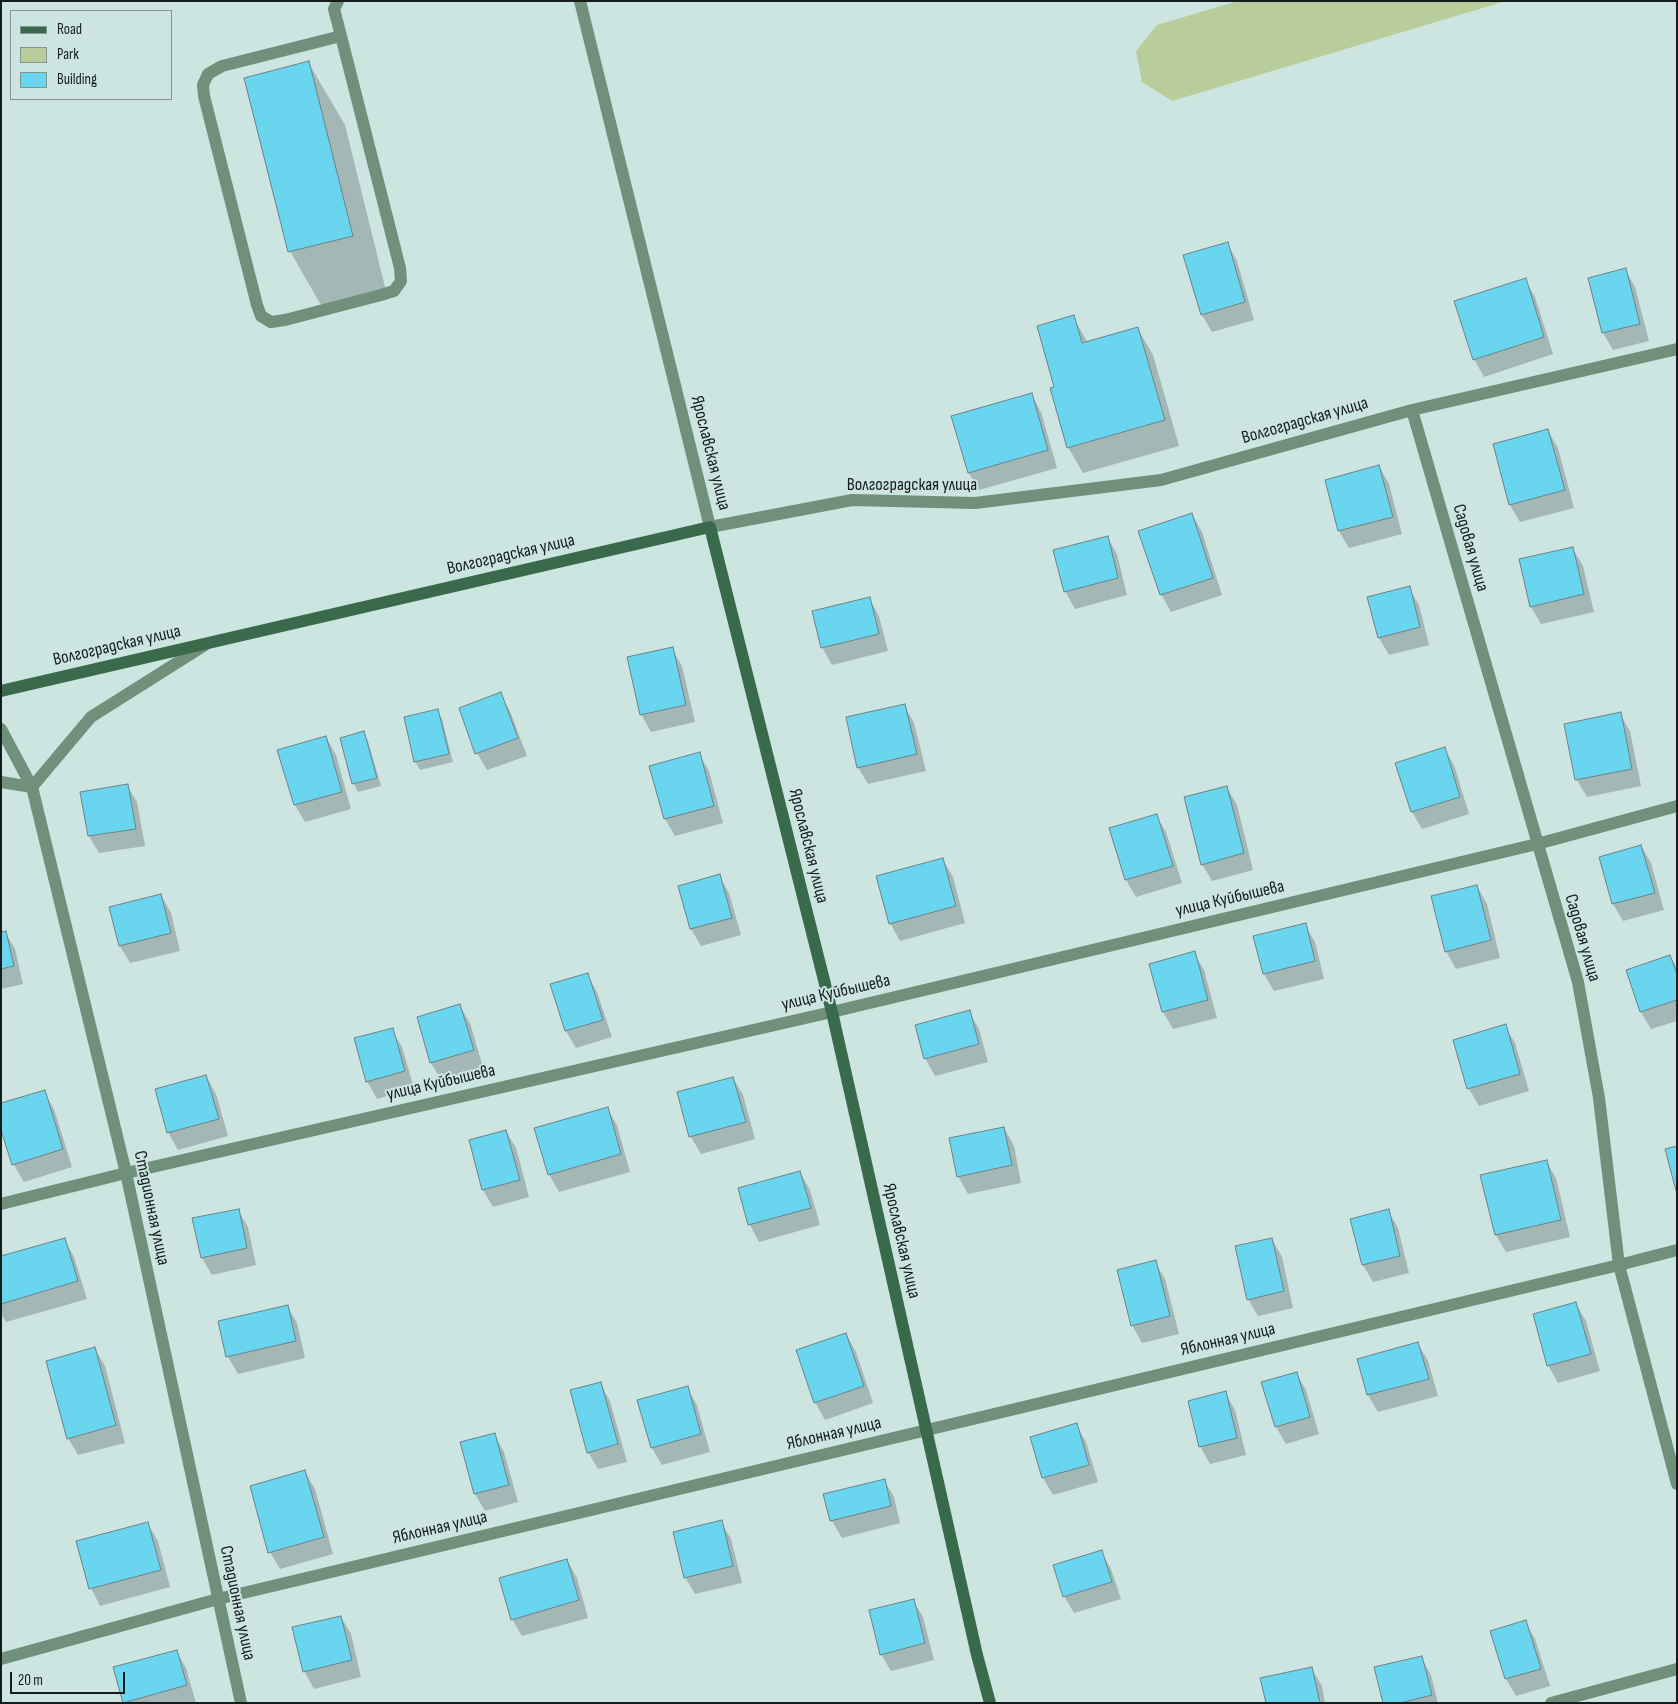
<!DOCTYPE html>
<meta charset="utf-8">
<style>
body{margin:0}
#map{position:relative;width:1678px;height:1704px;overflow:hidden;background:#cce5e1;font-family:"Sofia Sans Condensed",sans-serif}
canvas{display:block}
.frame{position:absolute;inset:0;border:2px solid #141d1c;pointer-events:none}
.legend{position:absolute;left:10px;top:10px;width:162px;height:90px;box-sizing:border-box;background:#cce5e1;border:1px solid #829592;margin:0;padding:6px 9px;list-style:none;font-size:15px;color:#141d1c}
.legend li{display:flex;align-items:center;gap:10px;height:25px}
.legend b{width:25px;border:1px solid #829592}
.scale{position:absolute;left:10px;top:1672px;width:115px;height:22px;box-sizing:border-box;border:2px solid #141d1c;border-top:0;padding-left:6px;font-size:15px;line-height:18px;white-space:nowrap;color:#141d1c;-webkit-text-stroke:4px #cce5e1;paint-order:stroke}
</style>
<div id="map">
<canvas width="1678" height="1704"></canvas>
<div class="frame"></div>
<ul class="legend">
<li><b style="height:6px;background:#396a4c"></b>Road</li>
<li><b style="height:14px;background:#b9cd9b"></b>Park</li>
<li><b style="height:14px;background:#69d5ef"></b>Building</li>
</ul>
<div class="scale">20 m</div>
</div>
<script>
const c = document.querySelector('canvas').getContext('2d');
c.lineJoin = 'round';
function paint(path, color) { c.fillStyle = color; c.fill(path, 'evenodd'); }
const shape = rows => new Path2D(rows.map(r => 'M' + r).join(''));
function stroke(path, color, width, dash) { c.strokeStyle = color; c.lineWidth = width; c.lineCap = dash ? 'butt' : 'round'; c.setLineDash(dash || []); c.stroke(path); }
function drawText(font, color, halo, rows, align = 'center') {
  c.font = font + ' "Sofia Sans Condensed",sans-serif'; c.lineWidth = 4; c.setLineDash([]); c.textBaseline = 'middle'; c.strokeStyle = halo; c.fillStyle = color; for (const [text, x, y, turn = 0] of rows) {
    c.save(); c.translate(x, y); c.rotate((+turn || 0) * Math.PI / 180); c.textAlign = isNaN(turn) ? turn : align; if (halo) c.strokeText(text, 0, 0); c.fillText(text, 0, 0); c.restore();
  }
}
paint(shape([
 [1238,1,1506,1,1172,101,1142,82,1136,51,1157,25]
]), '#b9cd9b');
paint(shape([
 [308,62,345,125,388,299,326,314,290,251],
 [1227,243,1237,261,1254,320,1212,332,1202,315,1185,256],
 [1625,270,1635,287,1649,341,1613,350,1603,333],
 [1525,280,1535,297,1553,354,1484,377,1474,359],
 [1073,317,1088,343,1138,329,1153,355,1179,446,1083,473,1068,447,1056,387],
 [1031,394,1041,412,1057,468,979,490,969,473,953,417],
 [1548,431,1558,448,1574,508,1520,522,1510,505],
 [1379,466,1389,484,1402,534,1349,548,1339,531,1326,481],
 [1192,514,1202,532,1222,595,1171,612,1161,594],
 [1107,537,1117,554,1127,595,1075,609,1065,591],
 [1573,549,1583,566,1594,612,1541,624,1531,607],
 [1409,588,1419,605,1429,645,1389,655,1379,638,1369,598],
 [869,598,879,616,888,651,832,665,822,647],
 [672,649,682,666,695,722,651,732,641,714],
 [500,694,510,711,527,756,487,770,477,753],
 [904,705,914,723,926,771,868,784,858,767],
 [437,710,442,719,453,762,420,770,415,761],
 [1620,714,1630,731,1641,786,1587,797,1577,780,1565,725],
 [364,733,368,741,381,786,358,792,354,784,342,739],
 [326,737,336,755,351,809,305,822,295,805],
 [1444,748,1454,765,1469,814,1422,829,1412,812,1397,763],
 [699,754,709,771,723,823,675,836,665,819,651,767],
 [127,785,137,802,145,846,99,853,89,836,82,793],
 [1227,788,1237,805,1253,870,1212,881,1202,864],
 [1156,815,1166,832,1182,883,1136,897,1126,880,1110,829],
 [1641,846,1651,863,1664,910,1623,921,1613,904],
 [943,860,953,877,965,923,900,941,890,923],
 [719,876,729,893,741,935,701,946,691,929,680,887],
 [1477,886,1487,904,1500,958,1456,969,1446,951],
 [161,895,171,913,180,951,130,963,120,946],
 [1305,925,1315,942,1324,979,1274,991,1264,974],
 [5,932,15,949,23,984,1,989,1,933],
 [1194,953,1204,970,1217,1018,1173,1029,1163,1012,1150,965],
 [1670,956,1677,968,1677,1021,1651,1029,1641,1012,1627,970],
 [587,974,597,992,612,1037,576,1048,566,1031,552,985],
 [460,1006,470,1023,483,1067,441,1080,431,1063,418,1018],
 [969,1012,979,1029,988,1062,935,1076,925,1058],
 [1505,1026,1515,1043,1529,1091,1479,1106,1469,1089,1454,1041],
 [392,1030,402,1047,414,1088,377,1099,367,1081],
 [206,1076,216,1094,228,1136,178,1150,168,1132],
 [733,1078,743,1095,755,1139,701,1154,691,1137,678,1093],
 [44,1092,54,1109,72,1167,24,1182,14,1165,1,1126],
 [607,1108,617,1125,630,1172,559,1192,549,1174],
 [1004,1128,1014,1146,1021,1183,968,1194,958,1176],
 [506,1131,516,1148,529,1197,493,1207,483,1190],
 [1546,1161,1556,1178,1570,1237,1506,1252,1496,1235,1482,1176],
 [800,1172,810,1190,820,1225,759,1242,750,1225,740,1189],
 [238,1210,248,1227,256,1265,212,1275,202,1258],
 [1388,1211,1398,1228,1409,1273,1373,1282,1363,1265,1352,1220],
 [64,1239,74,1257,87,1299,6,1322,1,1314,1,1257],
 [1272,1239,1282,1257,1293,1308,1258,1316,1248,1299],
 [1155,1262,1165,1279,1179,1334,1142,1343,1132,1325],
 [1576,1304,1586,1321,1600,1371,1558,1383,1548,1365],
 [287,1306,297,1323,305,1358,238,1374,228,1357],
 [846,1334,856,1352,873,1403,825,1420,815,1402],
 [1418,1344,1428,1361,1438,1396,1378,1412,1368,1395,1359,1360],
 [95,1349,105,1366,125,1443,78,1455,68,1438],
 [1296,1373,1306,1390,1319,1434,1286,1444,1276,1427],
 [600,1383,610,1401,627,1462,598,1469,588,1452],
 [687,1388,697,1405,710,1452,662,1465,652,1448],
 [1225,1393,1235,1410,1246,1455,1210,1464,1200,1446],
 [1076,1425,1086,1442,1098,1482,1053,1495,1043,1478],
 [494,1434,504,1452,518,1502,485,1511,475,1494],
 [305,1472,315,1489,333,1554,280,1569,270,1552],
 [884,1480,894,1497,900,1523,842,1538,832,1521,825,1495],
 [721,1522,731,1539,742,1583,695,1594,685,1577],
 [148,1524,158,1541,170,1587,100,1606,91,1588],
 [1101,1552,1111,1569,1121,1599,1074,1613,1064,1596],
 [567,1560,577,1578,588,1618,522,1636,512,1619],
 [913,1600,923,1617,934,1660,891,1671,881,1654],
 [341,1617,351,1634,361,1677,314,1689,304,1671],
 [1525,1622,1535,1639,1550,1686,1516,1696,1506,1679,1492,1632],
 [176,1651,186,1668,196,1703,124,1703,114,1668],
 [1421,1657,1431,1675,1438,1703,1384,1703],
 [1312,1669,1322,1686,1325,1703,1267,1703]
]), '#0003');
const building = shape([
 [309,61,353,236,288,252,244,78,309,61],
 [1228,242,1245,302,1201,315,1183,255,1228,242],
 [1626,268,1640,324,1602,333,1588,278,1626,268],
 [1526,278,1544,337,1473,360,1454,301,1526,278],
 [1074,315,1082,343,1138,327,1165,420,1067,448,1050,388,1054,387,1037,326,1074,315],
 [1032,393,1048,450,968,473,951,416,1032,393],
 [1548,429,1565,490,1509,505,1493,444,1548,429],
 [1379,465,1393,517,1338,531,1325,480,1379,465],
 [1192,513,1213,578,1160,595,1138,531,1192,513],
 [1108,536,1118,578,1064,592,1053,550,1108,536],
 [1573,547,1584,594,1530,607,1519,559,1573,547],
 [1410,586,1420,627,1378,638,1367,597,1410,586],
 [870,597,879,634,821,648,812,611,870,597],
 [673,647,686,705,640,715,627,657,673,647],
 [501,692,518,738,475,754,459,708,501,692],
 [905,704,917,754,857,768,846,717,905,704],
 [438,709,449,754,414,762,404,717,438,709],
 [1621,712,1632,769,1575,780,1564,724,1621,712],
 [364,731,377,778,352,784,340,738,364,731],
 [326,736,342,792,294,805,277,750,326,736],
 [1445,747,1460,797,1411,812,1395,763,1445,747],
 [700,752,714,806,664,819,649,766,700,752],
 [128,784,136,829,88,836,80,792,128,784],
 [1227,786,1244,853,1201,865,1184,797,1227,786],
 [1157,814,1173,866,1125,880,1109,828,1157,814],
 [1641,845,1655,893,1612,904,1599,857,1641,845],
 [943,858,956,906,889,924,876,876,943,858],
 [720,874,732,918,690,929,678,886,720,874],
 [1477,885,1491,940,1445,952,1431,896,1477,885],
 [161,894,171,933,119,946,109,907,161,894],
 [1306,923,1315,961,1263,974,1253,936,1306,923],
 [6,931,14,966,1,969,1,932,6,931],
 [1195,951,1208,1000,1162,1012,1149,964,1195,951],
 [1670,955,1677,974,1677,1000,1640,1012,1626,970,1670,955],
 [588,973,603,1020,565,1031,550,984,588,973],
 [460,1004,474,1050,430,1063,417,1017,460,1004],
 [970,1010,979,1044,924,1059,915,1025,970,1010],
 [1506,1024,1520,1074,1467,1089,1453,1040,1506,1024],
 [393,1028,405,1071,366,1082,354,1038,393,1028],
 [206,1075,219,1119,167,1133,155,1089,206,1075],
 [733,1077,746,1122,689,1137,677,1092,733,1077],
 [45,1090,63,1149,12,1165,1,1130,1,1103,45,1090],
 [608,1107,621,1154,548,1175,534,1128,608,1107],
 [1004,1127,1012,1165,957,1177,949,1138,1004,1127],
 [506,1130,520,1180,482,1190,469,1140,506,1130],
 [1677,1146,1677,1191,1676,1191,1665,1149,1677,1146],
 [1547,1160,1561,1220,1495,1235,1480,1175,1547,1160],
 [800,1171,811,1208,748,1225,738,1188,800,1171],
 [239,1209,247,1248,201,1258,192,1218,239,1209],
 [1389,1209,1400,1256,1362,1265,1350,1219,1389,1209],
 [65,1238,78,1281,1,1304,1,1256,65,1238],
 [1272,1238,1284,1291,1247,1300,1235,1246,1272,1238],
 [1156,1260,1170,1316,1131,1326,1117,1270,1156,1260],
 [1576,1302,1591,1354,1547,1366,1533,1314,1576,1302],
 [288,1305,296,1341,226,1357,218,1321,288,1305],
 [846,1333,864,1386,814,1403,796,1350,846,1333],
 [1418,1342,1429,1379,1367,1395,1357,1359,1418,1342],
 [95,1347,116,1425,67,1439,46,1361,95,1347],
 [1297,1372,1310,1417,1275,1427,1261,1382,1297,1372],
 [601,1382,618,1444,587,1453,570,1390,601,1382],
 [688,1386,701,1434,651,1448,637,1400,688,1386],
 [1226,1391,1237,1438,1199,1447,1188,1401,1226,1391],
 [1077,1423,1089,1465,1042,1478,1030,1437,1077,1423],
 [495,1433,509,1485,474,1494,460,1442,495,1433],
 [305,1470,324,1537,268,1553,250,1486,305,1470],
 [885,1479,891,1506,830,1521,823,1494,885,1479],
 [722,1520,733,1566,684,1578,673,1532,722,1520],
 [148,1522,161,1570,89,1589,76,1541,148,1522],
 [1102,1550,1112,1582,1063,1597,1053,1565,1102,1550],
 [567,1559,579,1600,511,1620,499,1578,567,1559],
 [914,1599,925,1643,880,1655,869,1610,914,1599],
 [341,1616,352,1660,303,1672,292,1627,341,1616],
 [1526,1620,1541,1669,1505,1679,1490,1631,1526,1620],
 [177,1650,187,1685,123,1703,113,1667,177,1650],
 [1422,1656,1432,1695,1400,1703,1383,1703,1374,1667,1422,1656],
 [1312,1667,1320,1703,1266,1703,1260,1678,1312,1667]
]);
paint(building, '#69d5ef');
stroke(building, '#6c8288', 1);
stroke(shape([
 [338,1,334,9,341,36,400,268,401,281,394,291,381,295,285,320,271,322,261,316,257,305,204,96,203,85,208,74,222,66,341,36],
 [1,782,32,787,91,717,205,645]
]), '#70907b', 12);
stroke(shape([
 [580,1,710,527,852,500,975,503,1161,480,1412,410,1677,349],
 [1412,410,1578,982,1599,1098,1619,1265,1677,1484],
 [1,729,32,787,126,1173,241,1703],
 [1,1204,126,1173,832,1012,1537,844,1677,806],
 [1,1659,218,1599,1619,1265,1677,1250],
 [1551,1703,1677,1669]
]), '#70907b', 12);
stroke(shape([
 [1,691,710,527,832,1012,977,1655,990,1703]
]), '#396a4c', 12);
drawText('18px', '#141d1c', '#cce5e1', [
 ["Волгоградская улица",1305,421,-16],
 ["Ярославская улица",710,453,76],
 ["Волгоградская улица",912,485],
 ["Садовая улица",1470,548,74],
 ["Волгоградская улица",511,555,-13],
 ["Волгоградская улица",117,646,-13],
 ["Ярославская улица",808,846,76],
 ["улица Куйбышева",1230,899,-13],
 ["Садовая улица",1582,938,74],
 ["улица Куйбышева",836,993,-13],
 ["улица Куйбышева",441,1083,-13],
 ["Стадионная улица",151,1208,78],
 ["Ярославская улица",901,1241,77],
 ["Яблонная улица",1228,1340,-13],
 ["Яблонная улица",834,1434,-13],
 ["Яблонная улица",440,1528,-13],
 ["Стадионная улица",237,1603,78]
]);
</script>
